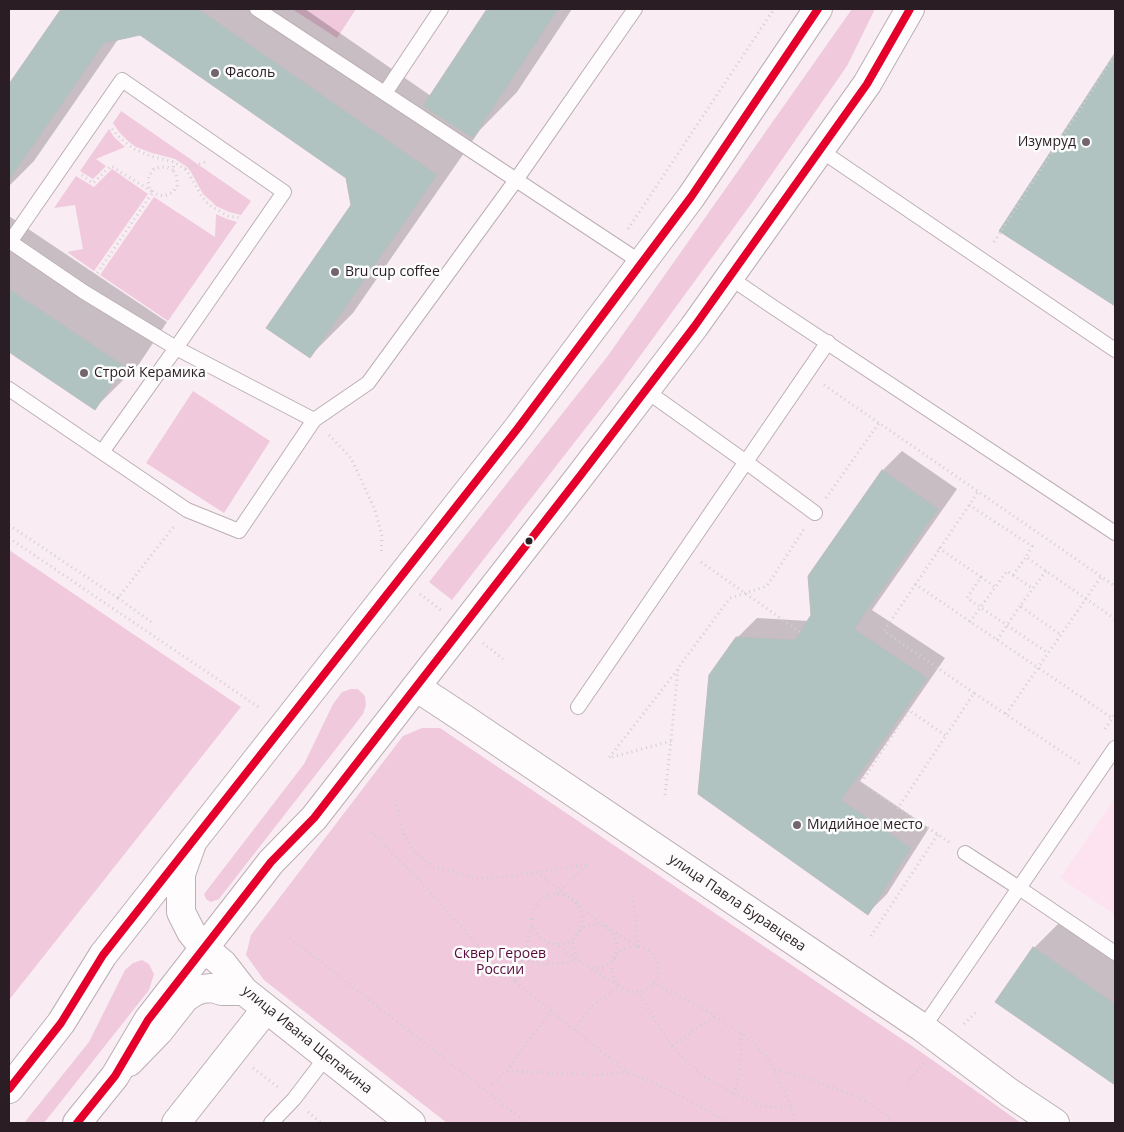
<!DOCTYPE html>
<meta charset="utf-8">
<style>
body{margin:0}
#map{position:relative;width:1124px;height:1132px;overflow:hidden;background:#f9edf3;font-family:"Open Sans",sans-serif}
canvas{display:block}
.frame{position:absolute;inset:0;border:10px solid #2a1d24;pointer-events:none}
</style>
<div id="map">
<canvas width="1124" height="1132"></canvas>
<div class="frame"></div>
</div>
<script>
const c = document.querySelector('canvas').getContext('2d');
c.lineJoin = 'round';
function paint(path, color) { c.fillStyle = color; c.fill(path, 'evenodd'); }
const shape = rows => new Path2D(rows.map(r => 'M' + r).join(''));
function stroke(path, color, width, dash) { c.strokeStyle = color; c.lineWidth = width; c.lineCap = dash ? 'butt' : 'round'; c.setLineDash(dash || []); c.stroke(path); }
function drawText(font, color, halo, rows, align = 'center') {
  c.font = font + ' "Open Sans",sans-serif'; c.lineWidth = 5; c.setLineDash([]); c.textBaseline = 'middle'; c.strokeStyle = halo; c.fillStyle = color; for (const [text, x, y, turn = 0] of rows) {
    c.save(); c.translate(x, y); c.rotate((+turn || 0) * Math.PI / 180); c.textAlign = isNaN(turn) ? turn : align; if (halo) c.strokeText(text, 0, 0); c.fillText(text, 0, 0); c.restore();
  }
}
paint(shape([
 [1115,798,1115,915,1060,878]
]), '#fce3ef');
paint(shape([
 [292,9,356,9,337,38],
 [852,9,875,9,847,66,751,204,616,389,452,600,429,582,607,357],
 [121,111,251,201,241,215,229,212,216,206,212,202,203,194,191,172,187,167,175,159,152,153,136,147,129,142,119,132,113,123],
 [109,129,114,137,125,147,96,159,106,166,93,179,80,171],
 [112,169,148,194,94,271,67,252,83,249,75,205,54,208,76,176,94,187],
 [154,197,215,237,216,214,227,219,237,222,168,321,100,275],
 [193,391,270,441,224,513,146,463],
 [9,550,241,707,9,1000],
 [351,689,358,689,365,696,366,705,363,714,219,899,211,902,206,899,204,894,304,764,333,704,342,692],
 [422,728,440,728,921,1052,1021,1123,447,1123,264,980,246,955,251,935,403,736],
 [142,960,149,964,154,974,149,990,44,1123,24,1123,89,1042,125,970,133,963]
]), '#f0c9dc');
paint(shape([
 [63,9,305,9,431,96,488,9,572,9,517,92,480,130,353,313,309,357,352,206,347,177,140,34,119,38,34,161,9,186,9,86],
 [1115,55,1115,305,1001,231],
 [9,216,167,322,139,364,95,408,9,351],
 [902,451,957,489,872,610,945,658,860,781,929,828,887,894,868,913,737,638,757,618,809,621,883,470],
 [1061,921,1115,959,1115,1083,997,1001,1034,948]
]), '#0003');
const building = shape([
 [61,9,198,9,437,175,310,358,266,328,351,205,346,178,140,35,104,43,9,180,9,84,61,9],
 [487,9,558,9,473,138,423,106,487,9],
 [1115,53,1115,306,999,231,1115,53],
 [9,289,124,366,95,410,9,352,9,289],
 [882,470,938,509,854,629,927,678,841,800,911,848,868,915,698,794,709,675,736,637,795,640,811,615,808,576,882,470],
 [1033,947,1115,1004,1115,1085,995,1002,1033,947]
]);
paint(building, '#b0c3c0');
stroke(building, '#babdbd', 1);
const lane = shape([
 [257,9,642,263],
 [385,93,441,9],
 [820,150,1115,350],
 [9,241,84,292,176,348,314,420,368,383,516,180,635,9],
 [10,242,122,80,284,192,176,348,102,452],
 [729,277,773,307,1115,533],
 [9,389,187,510,239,531,314,420],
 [645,390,746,462,815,513],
 [578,707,828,342],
 [1115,748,1019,888,1115,953],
 [923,1028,1019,888,965,853],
 [271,1123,294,1099,326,1057]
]);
const street = shape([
 [416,687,460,716,923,1028,1010,1093,1055,1123],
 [192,843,181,874,181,912,191,932,204,948,223,964,244,991,411,1123],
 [129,1062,159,1031,185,998,194,992,202,989,212,988,222,991,244,991],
 [176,1123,266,1009]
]);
const secondary = shape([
 [9,1089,61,1023,103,955,518,428,691,197,818,9],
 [77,1123,115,1076,148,1020,271,862,314,818,580,476,694,327,867,84,910,9]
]);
stroke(lane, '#bbafb5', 16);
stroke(street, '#bbafb5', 30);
stroke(secondary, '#bbafb5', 30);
stroke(shape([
 [112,129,117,135,127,144,134,149,151,156,174,162,185,169,189,174,201,195,209,205,228,216,241,218],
 [185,169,205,162],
 [173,170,167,167,160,167,154,169,150,174,148,180,149,187,153,192,158,195,164,196,169,194,174,191,177,186,177,180,176,175,173,170,174,162],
 [82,175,93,183,111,166,153,192,96,275],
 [628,229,774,9],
 [994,242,1115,55],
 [824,385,1115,586],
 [329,435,351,458,375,510,382,536,381,554],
 [826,498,879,423],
 [969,505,1032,546,1026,557,1115,619],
 [9,525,118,598,175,525],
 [9,538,260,708],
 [939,548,981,577,967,598,1048,653],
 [701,562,800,632],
 [1046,571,1020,606,1061,635],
 [1013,575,1033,589],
 [981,577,995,587],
 [915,584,1112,718],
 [420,594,441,610],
 [118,598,154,624],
 [970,622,1007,571,1013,575,1026,557],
 [997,640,1020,606],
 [483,643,503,659],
 [974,693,884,631,978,492],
 [1006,714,1101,577],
 [1105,729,1115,714],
 [671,741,609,758,678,669],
 [665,795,671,741,678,668,730,598,767,586,804,529],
 [395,800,404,835,413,850,433,867,478,878,504,877,588,864,556,894],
 [898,808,861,783,909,710,946,736],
 [371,832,419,880,476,943,515,982,533,923],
 [949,842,898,808,974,693,1080,764],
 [537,872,606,927,638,946,633,896],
 '532 919a25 25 0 1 1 50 0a25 25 0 1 1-50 0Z',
 [596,924,606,927,614,935,618,945,615,956,610,962,603,967,595,968,587,966,577,959,574,952,573,943,577,934,585,926,596,924],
 [871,936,938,834],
 [290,938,527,1123],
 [555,943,576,959],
 '612 969a23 23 0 1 1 46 0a23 23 0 1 1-46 0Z',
 [523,954,524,960,543,964,567,963,577,959],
 [515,982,627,1072,657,1084,691,1102,729,1123],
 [653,983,709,1012,747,1037,767,1057,791,1106,795,1123],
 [637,991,672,1046,701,1075,734,1094],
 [964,1024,978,1010],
 [575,1030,589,1008,610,994,619,985,591,969],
 [741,1034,741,1066,734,1094,763,1107,775,1107,791,1106],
 [672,1046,715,1016],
 [253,1068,278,1087],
 [775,1070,804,1077,858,1097,882,1112,894,1123],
 [507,1071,599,1075,626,1072],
 [907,1083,924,1063],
 [492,1084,507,1071,530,1038,552,1011],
 [308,1112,321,1123]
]), '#d2ced0', 3, [1, 4]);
stroke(lane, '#fefcfd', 14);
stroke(street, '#fefcfd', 28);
stroke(secondary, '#fefcfd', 28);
stroke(shape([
 [9,1089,61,1023,103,955,518,428,691,197,818,9],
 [77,1123,115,1076,148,1020,271,862,314,818,580,476,694,327,867,84,910,9]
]), '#e4002b', 8);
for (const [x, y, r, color] of [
 [215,73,5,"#72666c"],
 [1086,142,5,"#72666c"],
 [335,272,5,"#72666c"],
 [84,373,5,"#72666c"],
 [529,541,4.5,"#2a1d24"],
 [797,825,5,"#72666c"]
]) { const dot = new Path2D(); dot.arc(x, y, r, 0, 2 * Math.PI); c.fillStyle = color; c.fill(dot); stroke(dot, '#fcfcfc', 2); }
drawText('14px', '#2a1d24', '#fcfcfc', [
 ["Фасоль",225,73],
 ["Изумруд",1076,142,"right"],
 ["Bru cup coffee",345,272],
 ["Строй Керамика",94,373],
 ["Мидийное место",807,825]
], 'left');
drawText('14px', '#2a1d24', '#fcfcfc', [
 ["улица Павла Буравцева",737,903,34],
 ["улица Ивана Щепакина",307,1040,39]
]);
drawText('14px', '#580a3c', '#fcfcfc', [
 ["Сквер Героев",500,954],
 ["России",500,970]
]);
</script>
